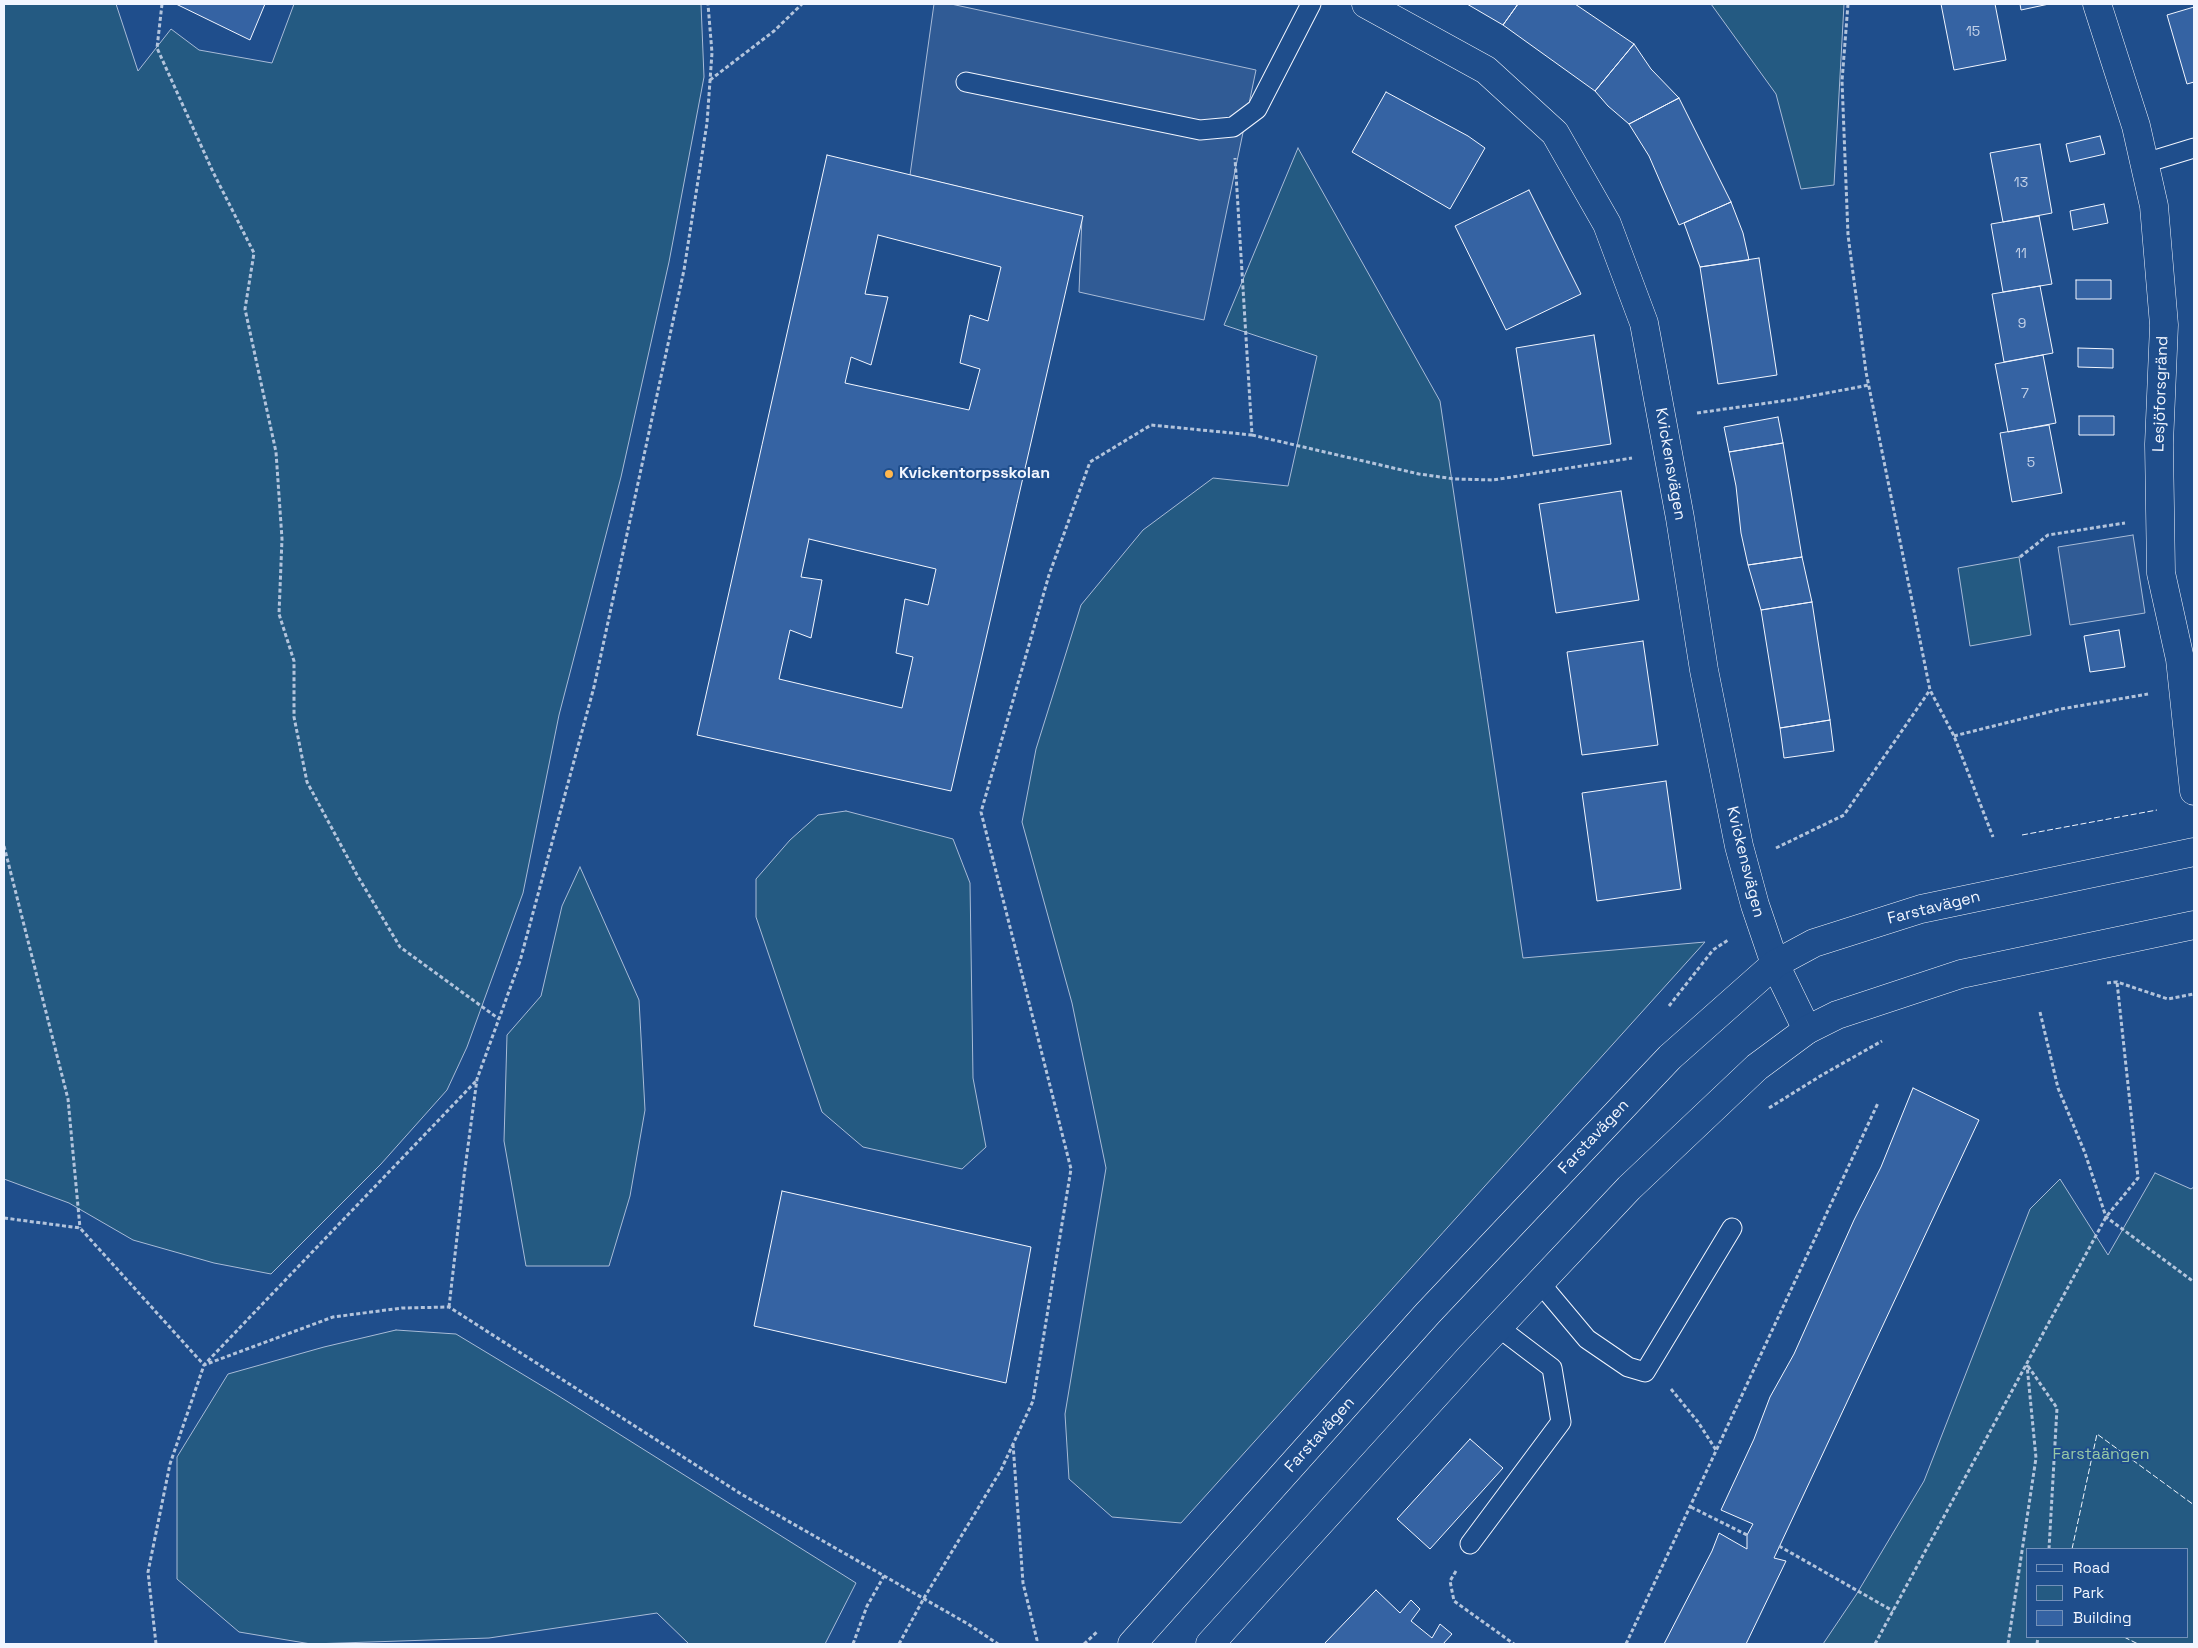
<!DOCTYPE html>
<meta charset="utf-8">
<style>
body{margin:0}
#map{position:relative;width:2198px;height:1648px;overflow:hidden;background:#1f4e8c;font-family:"Space Grotesk",sans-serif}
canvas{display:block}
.frame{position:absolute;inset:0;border:5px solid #f2f6ff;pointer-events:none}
.legend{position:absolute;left:2026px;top:1548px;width:162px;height:90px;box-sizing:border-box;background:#1f4e8c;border:1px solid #7391ba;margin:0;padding:6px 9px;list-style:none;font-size:15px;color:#f2f6ff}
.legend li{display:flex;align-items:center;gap:10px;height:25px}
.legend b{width:25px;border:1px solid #7391ba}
</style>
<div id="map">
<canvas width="2198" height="1648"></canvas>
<div class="frame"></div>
<ul class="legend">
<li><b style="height:6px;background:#1f4e8c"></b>Road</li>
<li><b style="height:14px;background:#245a82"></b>Park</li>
<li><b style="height:14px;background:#3563a3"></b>Building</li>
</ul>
</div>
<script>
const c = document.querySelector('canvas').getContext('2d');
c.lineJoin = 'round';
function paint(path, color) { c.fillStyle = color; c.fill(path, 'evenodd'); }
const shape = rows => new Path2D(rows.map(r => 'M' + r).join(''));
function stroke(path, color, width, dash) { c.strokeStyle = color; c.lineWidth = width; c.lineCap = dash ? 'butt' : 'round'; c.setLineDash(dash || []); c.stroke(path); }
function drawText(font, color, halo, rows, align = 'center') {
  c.font = font + ' "Space Grotesk",sans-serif'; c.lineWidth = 4; c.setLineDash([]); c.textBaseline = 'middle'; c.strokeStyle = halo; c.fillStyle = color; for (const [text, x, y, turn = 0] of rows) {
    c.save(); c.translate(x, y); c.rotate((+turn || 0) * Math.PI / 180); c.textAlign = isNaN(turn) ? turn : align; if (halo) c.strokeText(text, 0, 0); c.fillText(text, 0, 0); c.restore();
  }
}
const green = shape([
 [4,4,116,4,138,71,171,29,199,50,272,63,294,4,701,4,704,77,669,262,621,477,559,715,523,893,467,1047,447,1090,381,1164,271,1274,214,1263,133,1240,69,1203,4,1179,4,4],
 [1711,4,1844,4,1834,185,1801,189,1776,94,1711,4],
 [1298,148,1440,401,1523,958,1705,942,1181,1523,1112,1517,1069,1479,1065,1414,1106,1168,1072,1003,1022,822,1036,749,1081,605,1143,530,1213,478,1288,486,1317,356,1224,325,1298,148],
 [2019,557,2031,635,1970,646,1958,568,2019,557],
 [846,811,953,839,970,883,973,1078,986,1147,962,1169,863,1147,822,1112,756,917,756,879,790,840,818,815,846,811],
 [580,867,639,1000,645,1110,630,1196,609,1266,526,1266,504,1141,507,1035,541,996,562,906,580,867],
 [2155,1173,2191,1189,2194,1187,2194,1644,1823,1644,1856,1595,1924,1481,2030,1209,2060,1179,2108,1255,2155,1173],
 [2027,1549,2187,1549,2187,1637,2027,1637,2027,1549],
 [396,1330,456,1334,557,1395,856,1583,825,1644,689,1644,657,1613,489,1638,311,1644,239,1632,177,1579,177,1457,228,1374,324,1347,396,1330]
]);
paint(green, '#245a82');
stroke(green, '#a8bbd7', 1);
const parking = shape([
 [934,4,951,4,1256,70,1204,320,1079,292,1082,216,910,175,934,4],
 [2133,535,2145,613,2070,625,2058,547,2133,535]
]);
paint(parking, '#305b95');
stroke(parking, '#a8bbd7', 1);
const building = shape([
 [176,4,265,4,250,40,176,4],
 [1467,4,1518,4,1503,25,1467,4],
 [1518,4,1575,4,1634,44,1595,91,1503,25,1518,4],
 [1941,4,1995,4,2006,60,1954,70,1941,4],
 [2020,4,2049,4,2021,10,2020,4],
 [2194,7,2194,82,2187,84,2167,15,2194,7],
 [1634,44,1651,69,1679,98,1629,124,1608,106,1595,91,1634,44],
 [1386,92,1468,136,1485,148,1450,209,1352,152,1386,92],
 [1679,98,1731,202,1679,225,1649,156,1629,124,1679,98],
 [2100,136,2105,154,2070,162,2066,144,2100,136],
 [2040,144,2052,213,2003,222,1990,153,2040,144],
 [827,155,1083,216,951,791,697,735,827,155],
 [878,235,1001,267,988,321,970,315,960,363,980,369,969,410,845,383,851,357,871,365,888,297,865,294,878,235],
 [809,539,936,569,928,605,905,599,896,653,913,657,902,708,779,679,790,630,811,638,822,580,801,577,809,539],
 [1529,190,1581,294,1506,330,1455,226,1529,190],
 [1731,202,1743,233,1749,260,1700,267,1684,223,1731,202],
 [2104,204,2108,223,2073,230,2070,211,2104,204],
 [2039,216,2052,284,2003,292,1991,224,2039,216],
 [1759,258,1777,375,1718,384,1700,267,1759,258],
 [2076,280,2111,280,2111,299,2076,299,2076,280],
 [2040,286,2053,353,2004,362,1992,294,2040,286],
 [1594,335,1611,444,1533,456,1516,348,1594,335],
 [2078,348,2113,349,2113,368,2078,367,2078,348],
 [2043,355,2056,423,2008,432,1995,364,2043,355],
 [2079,416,2114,416,2114,435,2079,435,2079,416],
 [1778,417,1783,443,1729,452,1724,427,1778,417],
 [2049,425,2062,493,2012,502,2000,433,2049,425],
 [1783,443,1802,557,1748,565,1741,533,1736,486,1729,452,1783,443],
 [1621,491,1639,600,1556,613,1539,504,1621,491],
 [1802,557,1812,602,1761,610,1748,565,1802,557],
 [1812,602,1830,720,1780,728,1761,610,1812,602],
 [2119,630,2125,667,2090,672,2084,636,2119,630],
 [1643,641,1658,745,1582,755,1567,652,1643,641],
 [1830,720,1834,751,1784,758,1780,728,1830,720],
 [1666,781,1681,889,1597,901,1582,793,1666,781],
 [1913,1088,1979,1120,1774,1558,1786,1561,1746,1644,1664,1644,1712,1551,1719,1533,1747,1549,1747,1535,1753,1524,1721,1510,1754,1439,1770,1397,1794,1354,1854,1220,1881,1167,1913,1088],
 [782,1191,1031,1247,1006,1383,754,1326,782,1191],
 [1470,1439,1503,1468,1430,1549,1397,1519,1470,1439],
 [1376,1590,1400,1613,1411,1600,1420,1609,1411,1621,1432,1638,1440,1624,1452,1634,1443,1644,1324,1644,1376,1590]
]);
paint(building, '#3563a3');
stroke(building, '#f2f6ff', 1);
const service = shape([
 [966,82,1200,130,1233,127,1257,109,1311,4],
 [2145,163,2194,148],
 [1540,1283,1587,1339,1628,1367,1645,1372,1732,1228],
 [1470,1544,1561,1422,1552,1368,1498,1327]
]);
const minor = shape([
 [1366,4,1486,70,1555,133,1607,224,1644,323,1680,518,1704,670,1739,846,1755,905,1775,964,1807,1030],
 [2097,4,2136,126,2154,206,2164,325,2159,444,2161,573,2180,659,2194,791]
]);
const tertiary = shape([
 [1132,1644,1428,1313,1670,1057,1775,964,1814,943,1921,909,2194,852],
 [1210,1644,1471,1356,1629,1188,1757,1067,1807,1030,1837,1015,1961,974,2194,925]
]);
stroke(service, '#f2f6ff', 21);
stroke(minor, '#f2f6ff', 29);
stroke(tertiary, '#f2f6ff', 29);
stroke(shape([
 [162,4,157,48,213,172,254,253,245,309,276,452,282,539,279,614,294,661,294,717,307,782,357,875,400,947,499,1019],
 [1848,4,1842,81,1848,235,1866,372,1930,690,1954,736,1993,837],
 [710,80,774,31,802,4],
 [1697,413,1796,399,1869,385],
 [1252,435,1419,474,1455,479,1493,480,1632,458],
 [2020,557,2048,535,2125,523],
 [1954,736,2061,709,2148,694],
 [4,846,68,1099,80,1228],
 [1776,848,1844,815,1930,690],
 [2107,983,2117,982,2168,999,2194,994],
 [1669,1006,1713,950,1728,940],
 [2040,1012,2058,1088,2085,1153,2106,1217,2194,1282],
 [1769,1108,1822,1075,1882,1041],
 [4,1218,80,1228,204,1365,333,1317,402,1308,449,1307,741,1494,968,1624,998,1644],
 [449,1307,464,1176,477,1079,520,961,594,687,684,270,707,123,712,53,708,4],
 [2028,1366,2057,1408,2049,1549],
 [1671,1389,1698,1422,1716,1450],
 [1013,1444,1023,1583,1037,1640,1036,1644],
 [1691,1507,1747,1535],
 [1779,1546,1893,1611],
 [1456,1571,1450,1581,1454,1601,1514,1644],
 [156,1644,148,1572,170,1464,204,1365,477,1080],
 [853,1644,867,1606,884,1576],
 [899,1644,924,1598,1001,1470,1033,1401,1071,1169,981,812,1049,575,1090,462,1151,425,1252,435,1235,158],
 [1084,1644,1097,1632],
 [1626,1644,1878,1103],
 [1875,1644,2106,1217,2138,1178,2117,982],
 [2008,1644,2036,1458,2027,1365],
 [2037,1644,2038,1637]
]), '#b3c4dc', 3, [4, 2.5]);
stroke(service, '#1f4e8c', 19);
stroke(minor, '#1f4e8c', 28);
stroke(tertiary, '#1f4e8c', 28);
stroke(shape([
 [2022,835,2157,810],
 [2072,1549,2097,1434,2194,1505],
 [2124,1637,2138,1644]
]), '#f2f6ff', 1, [6, 2.5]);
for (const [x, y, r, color] of [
 [889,474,5,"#ffb74d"]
]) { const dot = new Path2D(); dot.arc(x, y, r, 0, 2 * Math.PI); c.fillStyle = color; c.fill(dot); stroke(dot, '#1f4e8c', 2); }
drawText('14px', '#c3d1e8', null, [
 ["15",1973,32],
 ["13",2021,183],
 ["11",2021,254],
 ["9",2022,324],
 ["7",2025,394],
 ["5",2031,463]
]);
drawText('16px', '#f2f6ff', '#1f4e8c', [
 ["Lesjöforsgränd",2161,394,-88],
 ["Kvickensvägen",1670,464,80],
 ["Kvickensvägen",1745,862,76],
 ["Farstavägen",1934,908,-14],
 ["Farstavägen",1594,1137,-47],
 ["Farstavägen",1320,1435,-48]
]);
drawText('bold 16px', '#f2f6ff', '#1f4e8c', [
 ["Kvickentorpsskolan",899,474]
], 'left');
drawText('16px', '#97c8a6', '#1f4e8c', [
 ["Farstaängen",2101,1455]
]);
</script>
